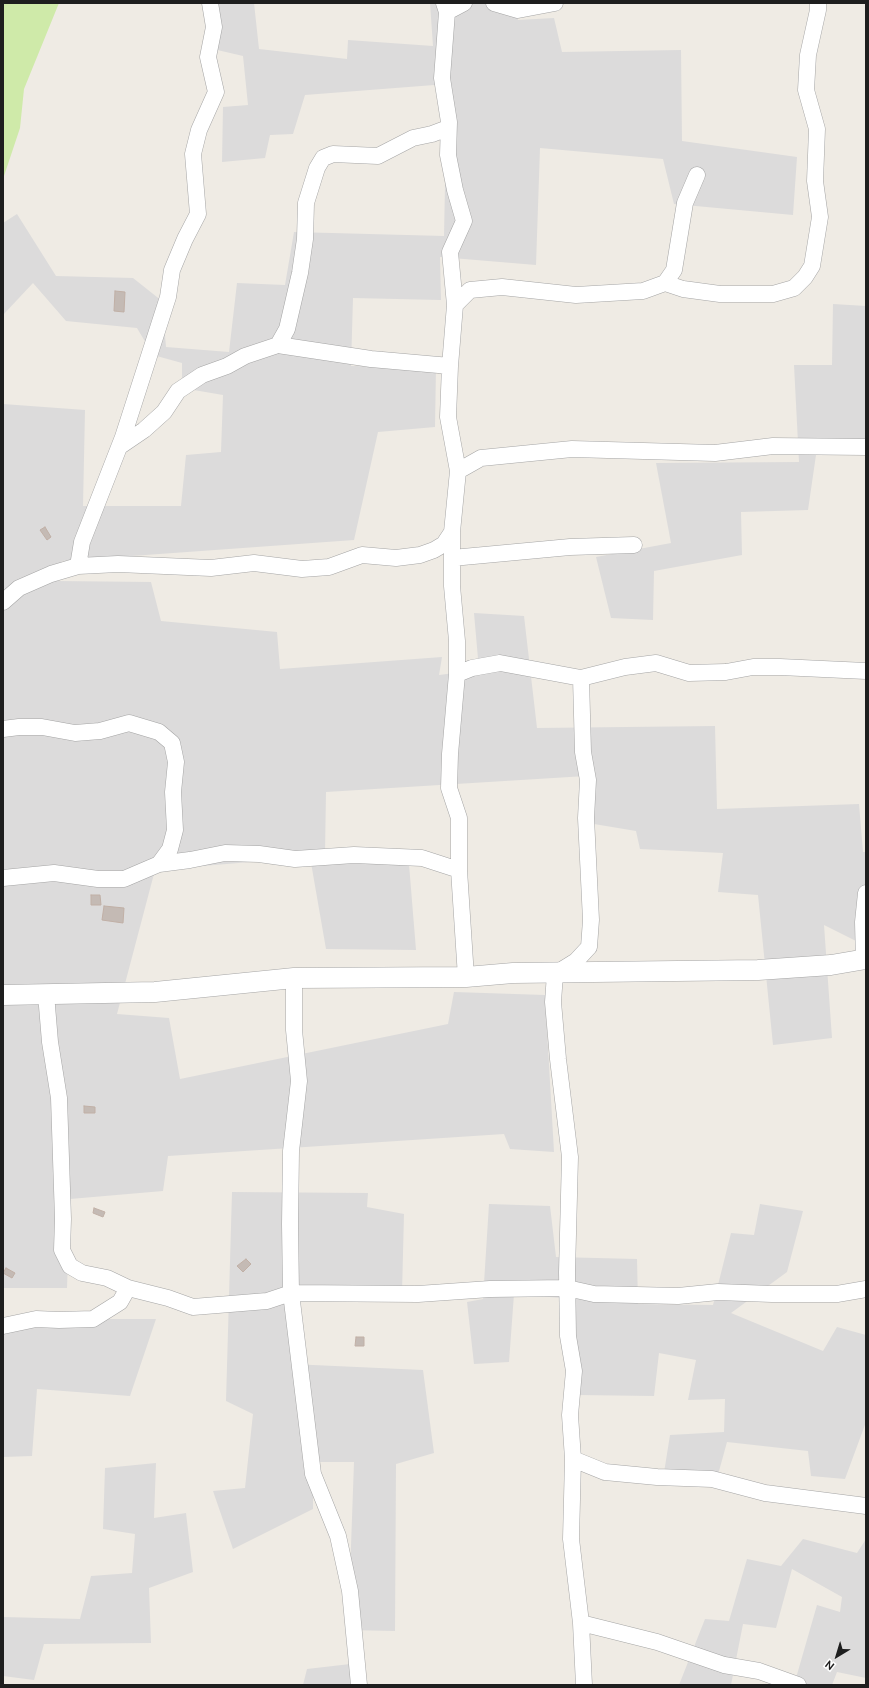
<!DOCTYPE html>
<style>
body{margin:0}
#map{position:relative;width:869px;height:1688px;overflow:hidden;background:#efebe4;font-family:Ubuntu,sans-serif}
canvas{display:block}
.frame{position:absolute;inset:0;border:4px solid #1e1e1e;pointer-events:none}
.north{position:absolute;left:817px;top:1636px;width:40px;height:40px;-webkit-text-stroke:3px #fff;paint-order:stroke;rotate:218deg;font-size:11px;font-weight:700;line-height:16px;text-align:center;color:#1e1e1e}
.north::after{content:'';display:block;margin:auto;width:14px;height:18px;background:#1e1e1e;clip-path:polygon(50% 0,100% 100%,50% 72%,0 100%)}
</style>
<div id="map">
<canvas width="869" height="1688"></canvas>
<div class="frame"></div>
<div class="north">N</div>
</div>
<script>
const c = document.querySelector('canvas').getContext('2d');
c.lineJoin = 'round';
function paint(path, color) { c.fillStyle = color; c.fill(path, 'evenodd'); }
const shape = rows => new Path2D(rows.map(r => 'M' + r).join(''));
function stroke(path, color, width, dash) { c.strokeStyle = color; c.lineWidth = width; c.lineCap = dash ? 'butt' : 'round'; c.setLineDash(dash || []); c.stroke(path); }
paint(shape([
 [211,3,254,3,259,49,347,59,348,40,433,46,430,3,515,3,518,20,554,18,562,52,681,50,682,141,797,157,793,215,674,204,663,159,540,148,536,265,440,257,441,300,353,298,351,366,436,367,435,427,378,432,354,540,62,561,56,581,151,582,161,621,277,632,280,669,442,657,439,675,479,670,474,613,524,616,537,728,715,726,717,809,859,804,863,852,866,852,866,946,824,925,832,1038,773,1045,758,895,718,892,723,853,640,849,636,831,594,824,586,776,326,792,325,853,408,852,416,950,326,949,310,857,155,870,117,1014,169,1018,180,1079,448,1024,454,992,545,995,554,1152,510,1149,504,1134,168,1156,163,1191,70,1199,67,1288,3,1288,3,404,85,410,83,506,181,506,186,455,221,452,223,395,182,388,182,363,153,355,137,328,66,321,33,283,3,315,3,223,17,214,56,276,133,278,162,301,166,347,229,352,237,283,285,285,294,232,444,236,447,84,305,95,293,134,270,135,265,158,222,162,223,107,248,105,243,56,213,49],
 [833,304,866,306,866,455,816,455,808,510,741,512,742,555,654,571,653,620,611,618,596,557,671,543,656,463,799,462,794,365,832,365],
 [232,1192,368,1193,367,1207,404,1214,402,1293,294,1291,291,1364,423,1370,434,1453,396,1464,395,1631,348,1630,354,1462,313,1462,313,1509,233,1549,213,1491,245,1488,253,1414,226,1401],
 [489,1204,550,1206,556,1257,637,1259,638,1304,713,1305,731,1233,754,1235,760,1204,803,1211,787,1272,731,1313,823,1351,837,1327,866,1335,866,1422,845,1479,811,1476,808,1451,727,1442,716,1482,663,1479,670,1435,724,1432,725,1399,688,1400,696,1360,659,1353,654,1396,578,1395,573,1299,514,1294,509,1362,474,1364,467,1302,483,1299],
 [3,1319,156,1319,130,1396,37,1389,32,1456,3,1457],
 [156,1463,154,1518,186,1513,193,1572,149,1588,151,1643,44,1644,34,1680,3,1676,3,1617,80,1619,91,1576,132,1573,135,1534,103,1529,105,1468],
 [803,1539,857,1553,866,1539,866,1678,837,1672,832,1685,794,1685,817,1605,840,1612,842,1597,792,1569,776,1628,743,1624,731,1685,679,1685,705,1619,729,1621,747,1559,781,1566],
 [359,1663,358,1685,303,1685,307,1669]
]), '#dcdbdb');
paint(shape([
 [3,3,59,3,24,89,20,128,3,179]
]), '#cfeaa9');
const building = shape([
 [115,291,125,292,124,312,114,311,115,291],
 [45,527,51,537,47,540,40,530,45,527],
 [91,895,100,895,101,905,91,905,91,895],
 [104,906,124,908,123,923,102,920,104,906],
 [84,1106,95,1107,95,1113,84,1113,84,1106],
 [94,1208,105,1212,103,1217,93,1213,94,1208],
 [246,1259,251,1264,243,1272,237,1266,246,1259],
 [6,1268,15,1273,12,1278,3,1273,6,1268],
 [356,1337,364,1337,364,1346,355,1346,356,1337]
]);
paint(building, '#c4bab4');
stroke(building, '#c1b0a6', 1);
const minor = shape([
 [444,3,447,12,442,78,449,122,448,155,455,190,464,221,450,252,455,305,450,366,448,417,458,471,452,532,452,586,457,641,457,674,450,754,449,788,459,818,459,870,466,977],
 [494,3,518,10,555,3],
 [447,12,464,3],
 [665,283,683,289,720,294,773,294,794,288,805,277,812,266,820,217,815,181,817,129,806,90,808,55,818,10,818,3],
 [455,305,470,290,502,287,576,295,643,291,665,283,674,270,685,203,697,175],
 [278,345,371,359,450,366],
 [119,447,144,430,164,412,178,391,202,375,227,366,245,356,278,345,287,329,300,273,305,239,306,203,317,168,323,158,333,154,378,156,413,138,432,134,448,128],
 [458,471,481,458,572,449,715,453,773,446,866,447],
 [452,558,570,547,634,545],
 [78,566,82,542,123,437,168,297,172,270,185,239,198,214,193,154,199,130,216,92,208,57,214,27,210,3],
 [3,602,19,588,51,574,78,566,118,564,211,568,254,563,302,569,329,567,362,555,396,558,420,555,434,550,444,544,452,532],
 [457,674,472,668,500,663,581,678,625,667,656,663,689,673,726,672,753,667,780,667,866,671],
 [581,678,583,752,588,780,586,818,591,920,589,947,576,961,555,974,553,1002,558,1059,570,1157,567,1272,568,1336,574,1371,570,1415,573,1459,571,1539,581,1623,584,1685],
 [3,729,19,727,42,727,75,733,100,731,129,723,159,732,172,743,176,762,173,792,175,830,170,849,159,864],
 [3,878,54,873,98,879,124,879,159,864,190,860,225,853,259,854,295,859,354,855,422,858,459,870],
 [864,960,863,922,866,893],
 [294,978,294,1030,299,1081,291,1151,290,1224,291,1293,313,1474,338,1536,350,1591,359,1685],
 [46,994,50,1042,59,1098,63,1219,62,1250,70,1266,82,1273,107,1278,128,1288,168,1298,193,1307,267,1301,291,1293,418,1294,490,1289,567,1288,594,1294,678,1296,718,1292,772,1294,837,1294,866,1289],
 [3,1326,36,1319,59,1320,93,1319,120,1302,128,1288],
 [573,1459,605,1472,657,1477,712,1479,765,1493,866,1506],
 [581,1623,657,1642,724,1665,759,1671,798,1685]
]);
const tertiary = shape([
 [3,995,155,992,294,978,466,977,513,973,758,970,831,965,866,959]
]);
stroke(minor, '#a5a5a5', 17);
stroke(tertiary, '#a5a5a5', 21);
stroke(minor, '#fff', 16);
stroke(tertiary, '#fff', 20);
</script>
